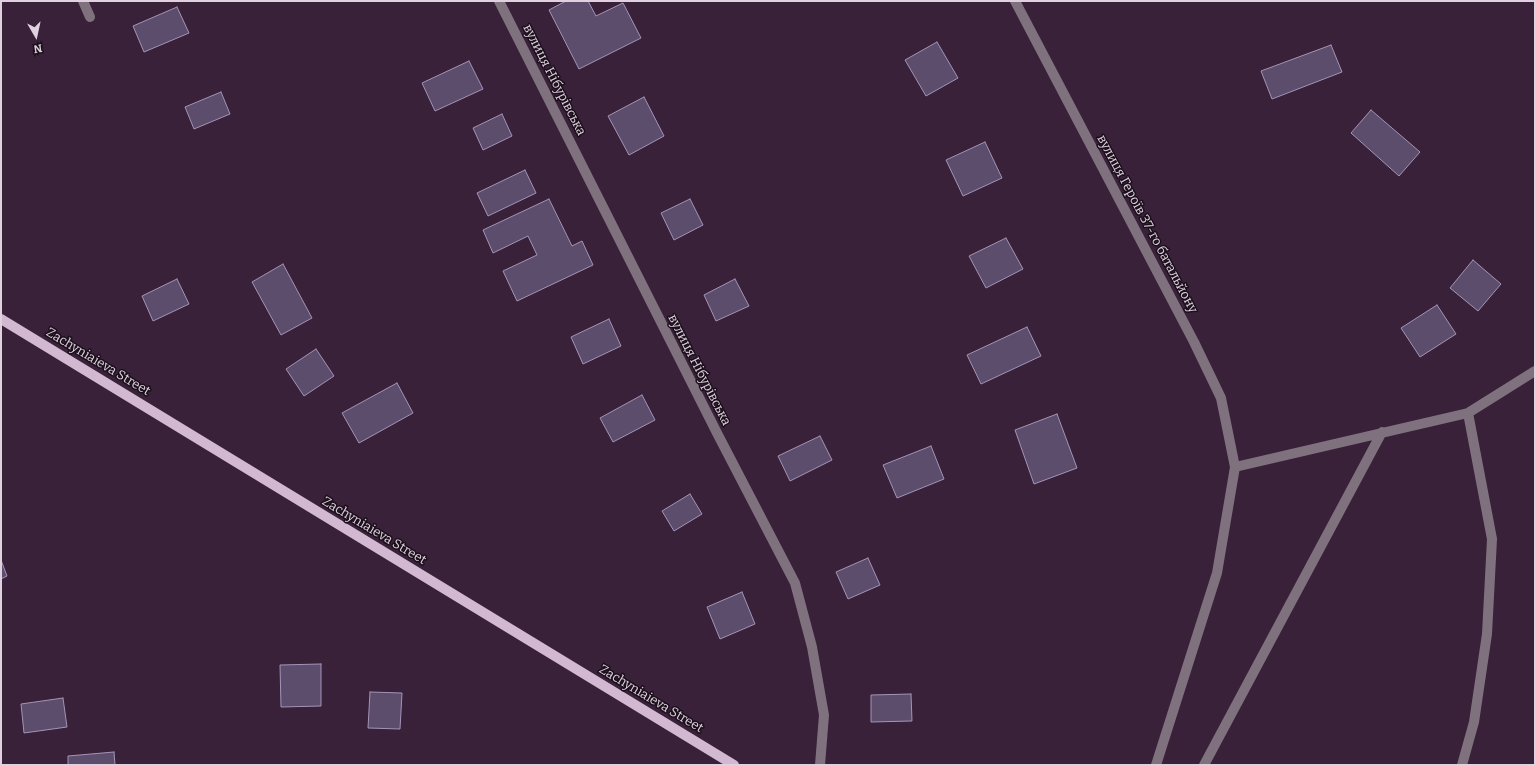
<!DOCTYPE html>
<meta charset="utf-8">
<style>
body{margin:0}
#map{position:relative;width:1536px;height:766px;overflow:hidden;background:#392139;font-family:Bitter,serif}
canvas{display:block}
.frame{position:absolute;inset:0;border:2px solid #e1d1e0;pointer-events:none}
.north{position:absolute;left:16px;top:16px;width:40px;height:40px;-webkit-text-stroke:3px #1a0f1a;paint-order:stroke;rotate:171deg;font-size:11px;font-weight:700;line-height:16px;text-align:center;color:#e1d1e0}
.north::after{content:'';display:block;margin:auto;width:14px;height:18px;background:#e1d1e0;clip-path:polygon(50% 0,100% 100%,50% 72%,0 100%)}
</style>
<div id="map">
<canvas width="1536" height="766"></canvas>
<div class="frame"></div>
<div class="north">N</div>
</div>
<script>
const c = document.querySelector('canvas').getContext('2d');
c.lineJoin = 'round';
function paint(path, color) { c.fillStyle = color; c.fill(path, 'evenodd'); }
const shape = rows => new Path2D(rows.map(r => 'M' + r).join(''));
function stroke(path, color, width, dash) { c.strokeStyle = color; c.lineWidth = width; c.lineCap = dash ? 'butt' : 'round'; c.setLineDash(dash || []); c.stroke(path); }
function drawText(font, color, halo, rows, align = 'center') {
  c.font = font + ' Bitter,serif'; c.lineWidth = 3; c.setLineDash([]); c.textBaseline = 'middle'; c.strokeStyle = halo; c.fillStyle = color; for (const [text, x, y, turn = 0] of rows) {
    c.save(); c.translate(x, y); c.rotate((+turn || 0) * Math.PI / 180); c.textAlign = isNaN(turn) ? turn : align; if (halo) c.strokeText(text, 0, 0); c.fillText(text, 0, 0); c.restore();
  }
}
const building = shape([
 [566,1,588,1,596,16,623,3,641,38,579,69,549,10,566,1],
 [177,7,189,33,144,52,133,26,177,7],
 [937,42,958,78,926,96,905,60,937,42],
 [1331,45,1342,72,1272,99,1261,71,1331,45],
 [469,61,483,89,435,111,422,83,469,61],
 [221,92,230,114,194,129,185,107,221,92],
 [644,97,664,136,629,155,608,116,644,97],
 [1371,110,1420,152,1399,176,1351,133,1371,110],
 [502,114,512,136,483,150,473,128,502,114],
 [985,142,1002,178,963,196,946,160,985,142],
 [525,170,536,193,488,216,477,193,525,170],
 [549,199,572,246,582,241,593,265,517,301,503,271,537,255,528,236,493,253,483,230,549,199],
 [690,199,703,225,674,240,661,213,690,199],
 [1006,238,1023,269,986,288,969,256,1006,238],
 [1473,260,1501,284,1478,311,1450,288,1473,260],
 [283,264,312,318,281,335,252,282,283,264],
 [177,279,189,304,153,321,142,296,177,279],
 [735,279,749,306,716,321,704,295,735,279],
 [1437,305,1456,334,1420,357,1401,328,1437,305],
 [609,319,621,346,583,364,571,337,609,319],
 [1027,327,1041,356,981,384,967,355,1027,327],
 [316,349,334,376,304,396,286,369,316,349],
 [397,383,413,413,359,443,342,413,397,383],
 [642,395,655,420,613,442,600,418,642,395],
 [1057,414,1077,468,1034,484,1015,430,1057,414],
 [820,436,832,460,790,481,778,456,820,436],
 [931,446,944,479,897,498,883,465,931,446],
 [690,494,702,514,674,531,662,511,690,494],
 [868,558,880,585,848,599,836,572,868,558],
 [1,560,7,576,1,579,1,560],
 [742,592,755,624,720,639,707,607,742,592],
 [321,664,321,706,281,707,280,665,321,664],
 [370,692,402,693,400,729,368,728,370,692],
 [911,694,912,721,871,722,871,695,911,694],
 [63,698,67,727,24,733,21,704,63,698],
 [114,752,115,765,68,765,68,756,114,752]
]);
paint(building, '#5d4d6d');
stroke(building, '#a594b7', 1);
stroke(shape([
 [83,1,90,17],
 [499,1,717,433,795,583,812,647,824,715,820,765],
 [1015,1,1194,342,1221,398,1235,467,1217,573,1156,765],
 [1235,467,1468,413,1535,371],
 [1204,765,1382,432],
 [1462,765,1474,722,1487,634,1492,539,1468,413]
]), '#7f727e', 10);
stroke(shape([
 [1,319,734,765]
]), '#d3b8d2', 10);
drawText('13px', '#e1d1e0', '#1a0f1a', [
 ["вулиця Нібурівська",554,80,63],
 ["вулиця Героїв 37-го батальйону",1147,224,62],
 ["Zachyniaieva Street",98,362,31],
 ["вулиця Нібурівська",699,370,63],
 ["Zachyniaieva Street",374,531,31],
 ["Zachyniaieva Street",651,699,31]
]);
</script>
